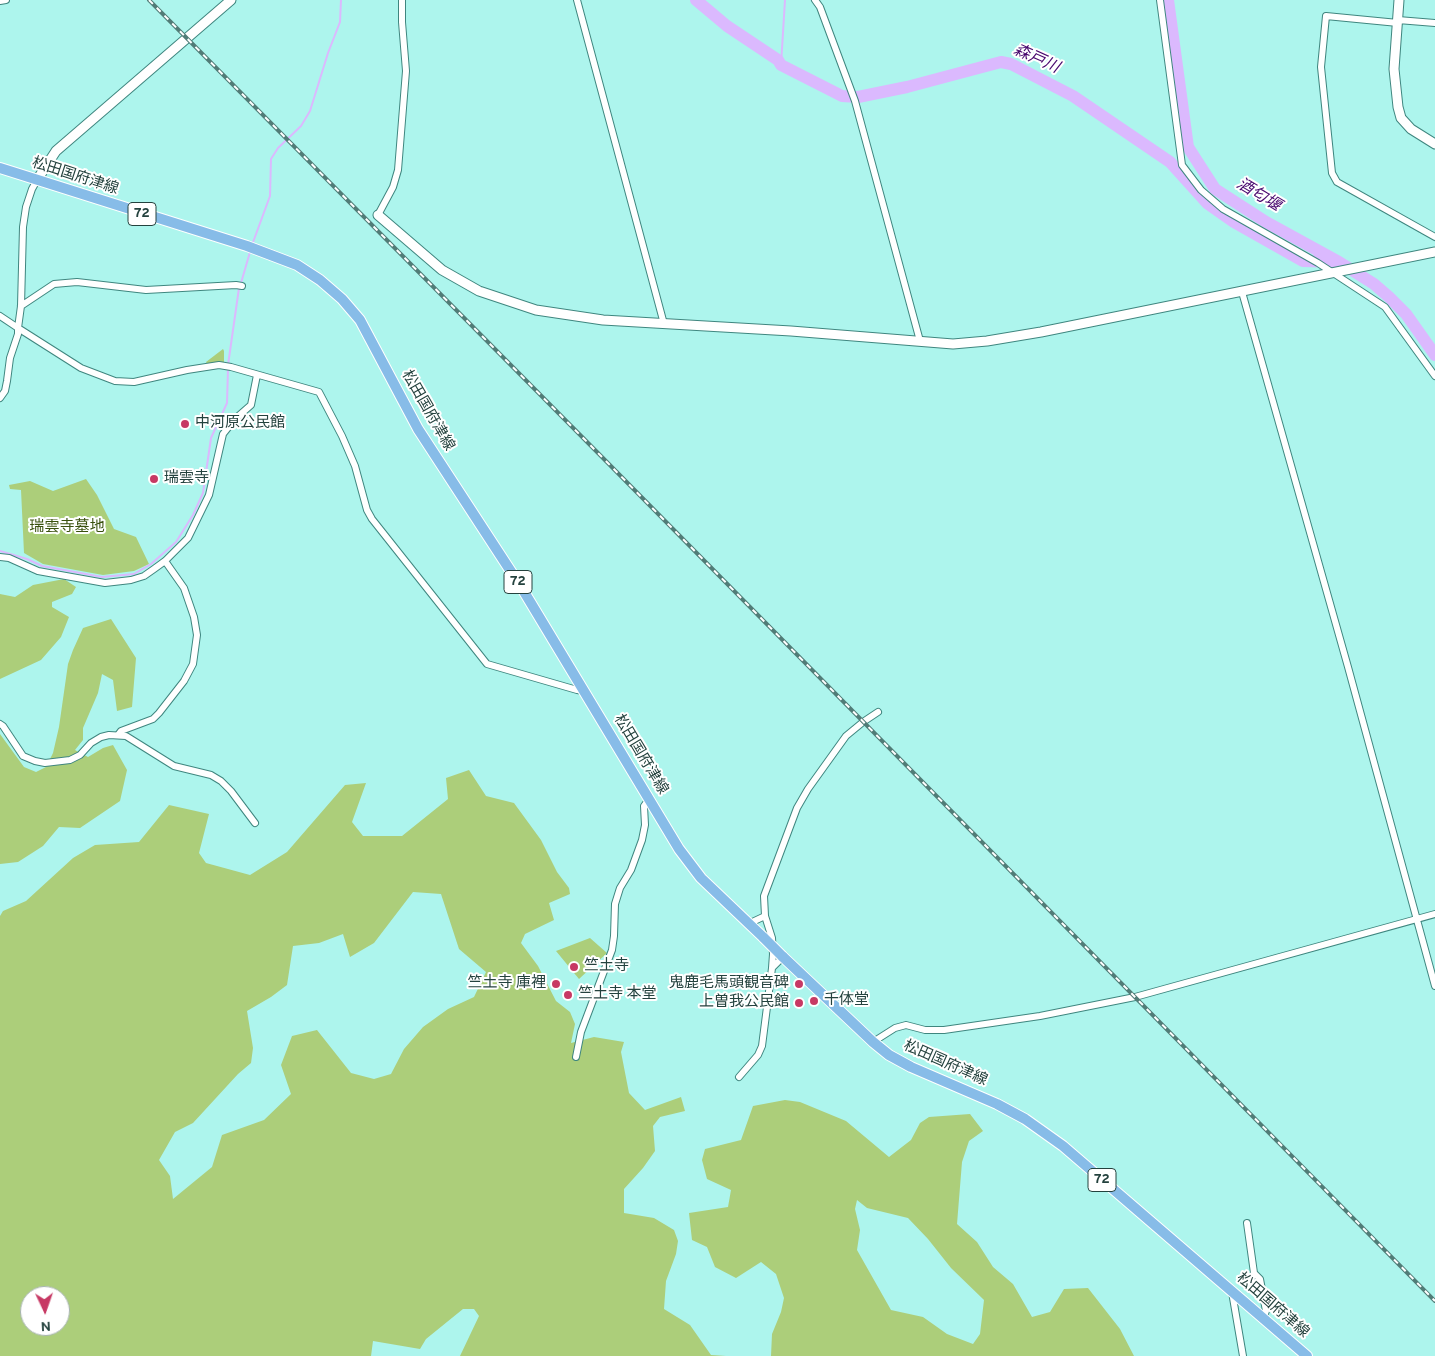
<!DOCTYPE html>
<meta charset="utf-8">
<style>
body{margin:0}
#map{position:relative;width:1435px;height:1356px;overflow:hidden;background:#adf5ed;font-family:Overpass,sans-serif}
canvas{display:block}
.north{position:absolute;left:20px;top:1286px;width:50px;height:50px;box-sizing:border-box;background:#fff;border:1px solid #a7b3b2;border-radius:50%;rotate:177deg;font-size:14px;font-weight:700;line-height:20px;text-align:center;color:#24423e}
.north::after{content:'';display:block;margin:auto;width:18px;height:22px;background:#c73964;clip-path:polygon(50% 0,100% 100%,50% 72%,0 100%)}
</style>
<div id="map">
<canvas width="1435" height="1356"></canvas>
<div class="north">N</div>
</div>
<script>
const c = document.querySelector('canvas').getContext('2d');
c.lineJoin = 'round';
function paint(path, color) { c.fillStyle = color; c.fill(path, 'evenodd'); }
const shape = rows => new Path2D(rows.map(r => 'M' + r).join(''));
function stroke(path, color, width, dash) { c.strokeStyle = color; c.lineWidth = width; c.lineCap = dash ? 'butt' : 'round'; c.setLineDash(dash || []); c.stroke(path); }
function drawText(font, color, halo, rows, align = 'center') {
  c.font = font + ' Overpass,"Noto Sans JP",sans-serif'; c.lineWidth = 4; c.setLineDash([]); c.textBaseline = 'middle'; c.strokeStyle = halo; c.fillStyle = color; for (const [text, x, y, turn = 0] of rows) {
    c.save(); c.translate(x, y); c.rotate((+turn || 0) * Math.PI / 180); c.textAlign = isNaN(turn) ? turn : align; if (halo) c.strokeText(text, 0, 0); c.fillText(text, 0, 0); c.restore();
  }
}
paint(shape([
 [223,349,224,351,224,362,207,365,206,362],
 [86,479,97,495,114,529,136,537,149,564,134,571,103,575,43,564,24,553,21,490,10,489,9,485,30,481,53,491],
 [64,579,76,587,72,594,52,602,52,607,69,617,61,637,41,660,0,679,0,594,15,597,33,585],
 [111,619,136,658,132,707,117,711,113,680,102,674,98,693,83,728,83,740,75,750,88,757,103,748,113,745,127,770,120,801,80,828,59,827,43,846,18,862,0,864,0,734,24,767,36,772,46,767,53,753,59,727,68,664,73,650,83,628],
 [469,770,486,796,514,803,541,840,557,872,569,888,570,894,549,903,554,920,525,934,521,943,538,966,556,1001,570,1012,575,1024,571,1043,594,1037,624,1042,621,1052,629,1093,645,1110,681,1097,685,1111,660,1117,653,1126,655,1151,643,1168,624,1189,624,1213,654,1218,674,1230,678,1241,676,1254,666,1281,664,1309,690,1325,711,1355,726,1356,460,1356,479,1316,474,1309,463,1309,426,1339,420,1349,373,1341,371,1356,0,1356,0,916,3,911,26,901,73,858,95,845,139,842,169,805,209,814,199,853,206,863,250,875,287,852,345,785,366,783,352,822,363,836,402,836,448,799,446,778],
 [413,892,441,894,459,949,486,972,474,997,448,1009,423,1027,404,1049,391,1074,374,1079,351,1073,317,1030,292,1036,281,1065,291,1094,264,1120,222,1135,212,1167,173,1199,170,1176,159,1160,175,1132,193,1123,238,1074,251,1063,253,1048,247,1011,271,997,287,985,293,946,319,943,343,934,350,957,374,943],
 [30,1296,60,1296,60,1326,30,1326],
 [590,938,607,953,579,979,556,951],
 [785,1100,800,1102,846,1121,889,1157,911,1140,920,1123,929,1117,970,1114,983,1131,969,1141,962,1162,957,1224,977,1242,993,1267,1013,1284,1032,1317,1050,1312,1064,1289,1088,1288,1120,1329,1134,1356,771,1356,772,1334,781,1312,784,1298,776,1274,761,1262,736,1278,715,1267,707,1247,692,1240,689,1213,728,1207,731,1190,707,1179,702,1160,705,1149,741,1140,753,1106],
 [857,1200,867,1208,908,1218,928,1239,951,1268,984,1300,980,1334,973,1344,947,1334,923,1317,891,1310,857,1250,860,1230,855,1209]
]), '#acce7a');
stroke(shape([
 [781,65,785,0],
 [252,245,270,196,271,159,278,148,301,126,310,111,328,53,340,22,341,0],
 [241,283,250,252],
 [228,365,239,288],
 [0,551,27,559,42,566,102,577,134,574,151,564,176,542,193,515,203,493,211,438,227,403,228,369]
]), '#dbb9fe', 2);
stroke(shape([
 [696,0,727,26,778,60,781,65,842,96,858,97,907,87,1001,62,1011,64,1073,96,1170,162,1207,203,1234,222,1303,261,1339,262],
 [1168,0,1188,147,1215,189,1266,222,1339,262,1374,284,1389,297,1406,314,1435,355]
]), '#dbb9fe', 12);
const minor = shape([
 [577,0,664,324],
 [815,0,820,7,855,101,920,341],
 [1160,0,1182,165,1201,190,1223,209,1318,263,1385,307,1435,376],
 [0,1,6,0],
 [1398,20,1435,23],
 [1398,23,1326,16,1321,67,1332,173,1337,182,1435,237],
 [37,180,32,189,26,207,23,227,21,306,18,328,81,368,115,381,134,382,187,370,219,365,231,367,319,392,342,436,355,466,367,510,372,519,487,664,577,690,584,691],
 [378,215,393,187,398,170,406,71,402,22,402,0],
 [1242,292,1348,667,1435,986],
 [21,306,54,284,77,282,146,290,236,285,242,286],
 [0,316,18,328,18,334,10,358,7,381,5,391,0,398],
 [0,557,9,558,38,571,105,583,131,580,144,576,154,569,165,561,188,538,209,495,223,434,235,419,251,405,257,375],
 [0,724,3,726,23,756,35,761,45,763,70,760,80,755,91,743,101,737,109,735,126,736,174,766,211,775,221,781,231,791,255,823],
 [118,735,121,731,153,719,159,713,184,681,193,664,197,635,194,617,184,588,165,561],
 [748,924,765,916],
 [772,968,773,954,772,938,765,916,764,896,797,808,808,789,846,736,863,722,878,712],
 [873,1042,895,1028,906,1025,925,1030,944,1030,1040,1016,1135,997,1435,914],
 [576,1057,581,1032,612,950,614,936,615,904,620,888,631,870,642,840,645,825,644,806,649,799],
 [739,1077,758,1055,762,1046,772,968,783,957],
 [1247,1223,1254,1273,1260,1279,1266,1311,1263,1318],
 [1232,1292,1243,1356]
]);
const tertiary = shape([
 [1399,0,1394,69,1398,107,1401,118,1411,129,1435,144],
 [37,180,56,151,231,0],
 [378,215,442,270,479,291,536,310,603,320,791,331,953,344,987,341,1041,332,1435,252]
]);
const primary = shape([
 [0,168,247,246,297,265,320,280,342,299,360,320,418,429,523,590,679,849,701,878,764,938],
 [782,956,873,1042,889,1055,911,1067,997,1104,1025,1119,1063,1146,1307,1356]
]);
stroke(minor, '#3f867f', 8);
stroke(tertiary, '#3f867f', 11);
stroke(primary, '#fff', 12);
stroke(minor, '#fff', 6);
stroke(tertiary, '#fff', 9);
stroke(primary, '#87bce8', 10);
const rail = shape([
 [149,0,598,453,1435,1301]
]);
stroke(rail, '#517c77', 4);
stroke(rail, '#fff', 2, [5.5]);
const primaryBridge = shape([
 [764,938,782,956]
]);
stroke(primaryBridge, '#fff', 12, []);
stroke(primaryBridge, '#87bce8', 10);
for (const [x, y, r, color] of [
 [185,424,5,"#c73964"],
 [154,479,5,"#c73964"],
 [574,967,5,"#c73964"],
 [556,984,5,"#c73964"],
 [799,984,5,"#c73964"],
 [568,995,5,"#c73964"],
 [814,1001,5,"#c73964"],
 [799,1003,5,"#c73964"]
]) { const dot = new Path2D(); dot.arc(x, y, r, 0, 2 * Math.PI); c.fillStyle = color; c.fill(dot); stroke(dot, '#fff', 2); }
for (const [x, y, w] of [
 [142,214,28],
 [518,582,28],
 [1102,1180,28]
]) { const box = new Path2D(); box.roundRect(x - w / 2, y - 11.5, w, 23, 4); c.fillStyle = '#fff'; c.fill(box); stroke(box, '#24423e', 1); }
drawText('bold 14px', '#24423e', null, [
 ["72",142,214],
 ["72",518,582],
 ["72",1102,1180]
]);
drawText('15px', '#24423e', '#fff', [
 ["松田国府津線",75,177,18],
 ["松田国府津線",427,411,60],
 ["松田国府津線",640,755,59],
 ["松田国府津線",945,1064,24],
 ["松田国府津線",1272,1306,41]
]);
drawText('15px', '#24423e', '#fff', [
 ["中河原公民館",195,424],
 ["瑞雲寺",164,479],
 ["竺土寺",584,967],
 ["竺土寺 庫裡",546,984,"right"],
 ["鬼鹿毛馬頭観音碑",789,984,"right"],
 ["竺土寺 本堂",578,995],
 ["千体堂",824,1001],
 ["上曽我公民館",789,1003,"right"]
], 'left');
drawText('15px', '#3a510f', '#fff', [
 ["瑞雲寺墓地",67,528]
]);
drawText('italic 16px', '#47066d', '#fff', [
 ["森戸川",1036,60,24],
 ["酒匂堰",1258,196,31]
]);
</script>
